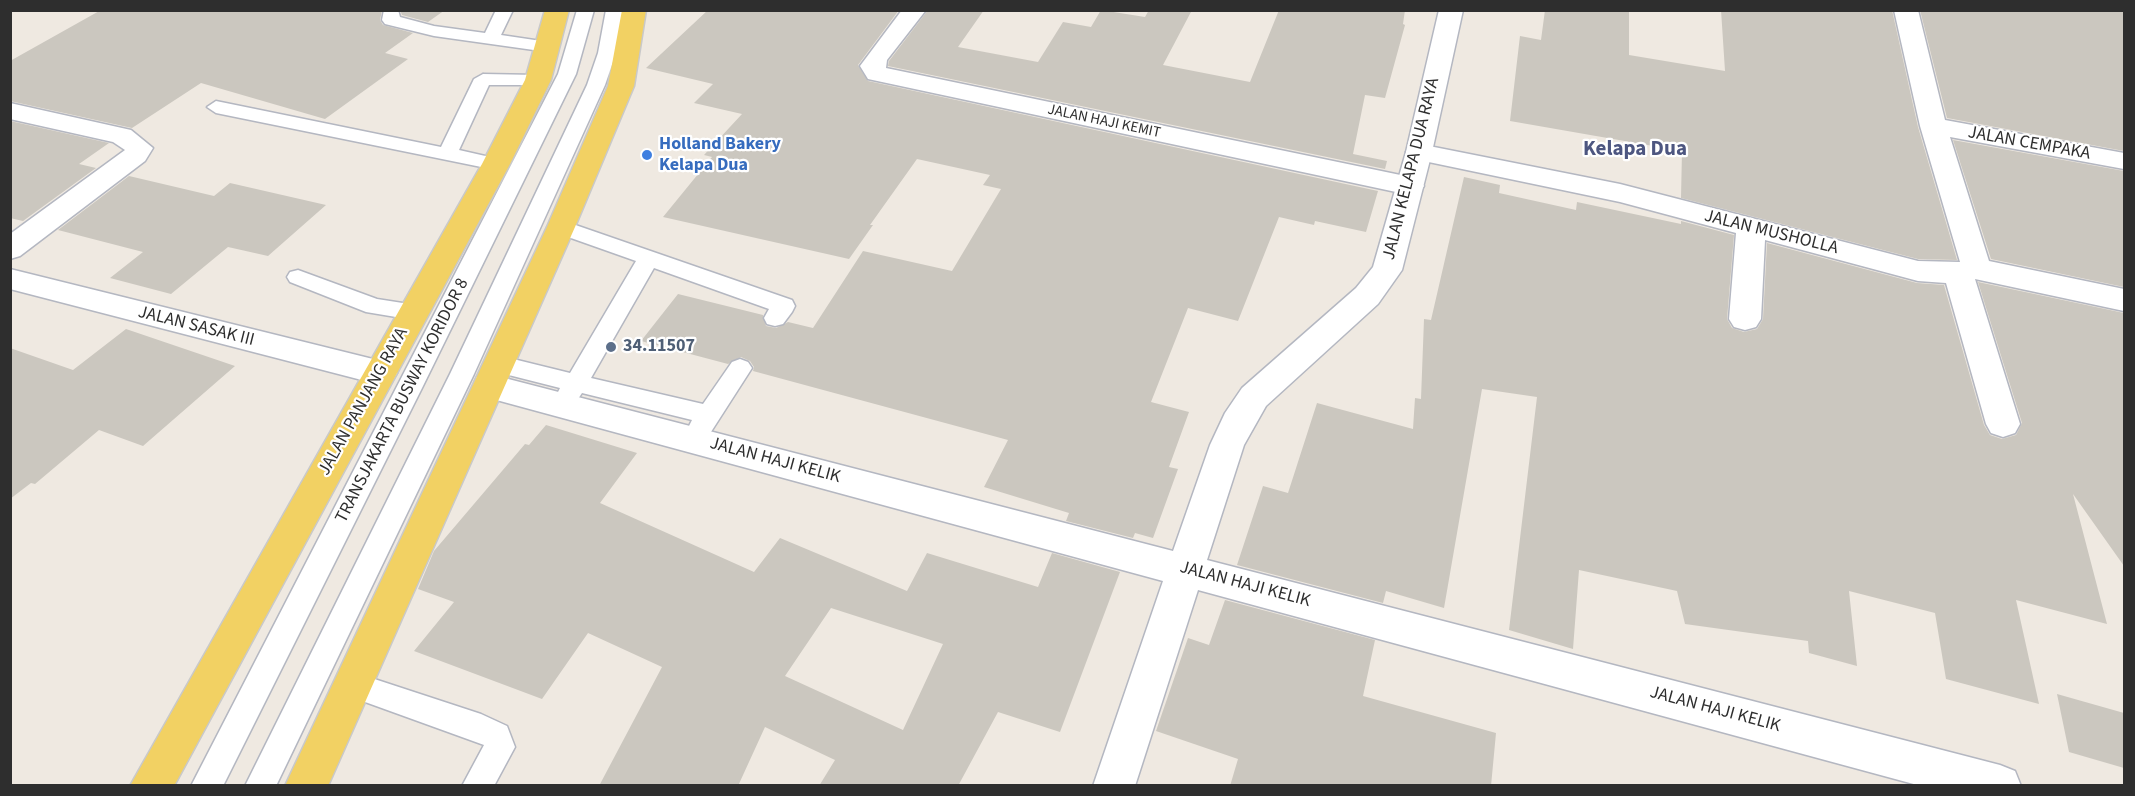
<!DOCTYPE html>
<style>
body{margin:0}
#map{position:relative;width:2135px;height:796px;overflow:hidden;background:#efe9e1;font-family:"Source Sans 3",sans-serif}
canvas{display:block}
.frame{position:absolute;inset:0;border:12px solid #2e2e2e;pointer-events:none}
</style>
<div id="map">
<canvas width="2135" height="796"></canvas>
<div class="frame"></div>
</div>
<script>
const c = document.querySelector('canvas').getContext('2d');
c.lineJoin = 'round';
function paint(path, color) { c.fillStyle = color; c.fill(path, 'evenodd'); }
const shape = rows => new Path2D(rows.map(r => 'M' + r).join(''));
function stroke(path, color, width, dash) { c.strokeStyle = color; c.lineWidth = width; c.lineCap = dash ? 'butt' : 'round'; c.setLineDash(dash || []); c.stroke(path); }
function drawText(font, color, halo, rows, align = 'center') {
  c.font = font + ' "Source Sans 3",sans-serif'; c.lineWidth = 4.5; c.setLineDash([]); c.textBaseline = 'middle'; c.strokeStyle = halo; c.fillStyle = color; for (const [text, x, y, turn = 0] of rows) {
    c.save(); c.translate(x, y); c.rotate((+turn || 0) * Math.PI / 180); c.textAlign = isNaN(turn) ? turn : align; if (halo) c.strokeText(text, 0, 0); c.fillText(text, 0, 0); c.restore();
  }
}
paint(shape([
 [101,10,382,10,380,20,383,25,413,33,385,53,408,59,325,119,201,83,132,128,10,101,10,61],
 [400,10,445,10,428,22,402,15],
 [708,10,899,10,858,65,868,81,1378,191,1366,232,1315,221,1314,225,1279,217,1238,321,1188,308,1151,402,1189,412,1169,467,1178,469,1153,538,1135,533,1133,538,1066,521,1069,513,984,487,1008,440,753,371,754,367,750,361,741,357,728,364,641,341,678,294,763,315,766,326,776,328,788,322,813,328,863,251,952,271,1001,189,983,185,990,175,917,159,870,225,873,225,849,259,663,217,712,157,704,155,742,114,694,103,713,84,646,68],
 [928,10,984,10,958,47,1038,62,1063,22,1091,27,1101,10,1145,17,1149,10,1192,10,1163,65,1250,82,1279,10,1405,10,1403,24,1405,25,1385,98,1365,95,1353,154,1387,161,1385,169,888,66,889,61],
 [1545,10,1629,10,1629,55,1725,71,1721,10,1892,10,1918,127,1957,260,1918,259,1681,198,1682,151,1510,121,1520,36,1541,40],
 [1920,10,2124,10,2124,151,1947,118],
 [10,121,109,143,79,164,96,168,23,221,10,218],
 [1953,140,2124,171,2124,287,1991,259],
 [129,176,214,196,230,183,326,205,268,256,228,247,171,294,110,278,143,252,58,230],
 [1464,177,1500,185,1499,193,1576,210,1577,202,1681,224,1681,221,1734,235,1727,319,1732,328,1744,332,1757,329,1763,319,1767,243,1917,283,1944,285,1984,425,1990,435,2002,439,2016,435,2022,423,1978,282,2124,313,2124,566,2073,494,2107,624,2016,600,2039,704,1946,679,1935,613,1849,591,1857,666,1809,653,1808,641,1685,624,1677,591,1579,570,1573,649,1509,630,1537,397,1482,389,1444,608,1386,591,1383,603,1237,565,1263,486,1288,493,1317,403,1413,429,1415,398,1421,399,1424,319,1431,320],
 [126,329,235,366,143,446,99,430,35,484,31,483,10,499,10,348,73,370],
 [546,425,637,453,600,503,754,572,780,538,907,591,927,553,1038,587,1052,553,1120,572,1060,732,998,712,958,786,819,786,835,760,765,727,738,786,599,786,662,667,588,633,542,699,414,651,454,602,418,589,434,551,525,444,529,445],
 [831,608,943,644,903,730,785,676],
 [1225,600,1375,640,1363,696,1496,733,1491,786,1230,786,1238,759,1156,731,1188,638,1209,645],
 [2057,694,2124,713,2124,768,2069,752]
]), '#cbc7bf');
const lane = shape([
 [384,10,398,10,400,17,434,26,485,33,496,10,513,10,501,35,548,42,557,47,548,52,434,36,385,24,382,20,384,10],
 [577,10,594,10,576,74,422,388,223,786,191,786,558,74,577,10],
 [606,10,623,10,616,53,605,85,474,374,276,786,245,786,450,374,587,85,598,53,606,10],
 [483,74,538,75,547,80,538,85,489,85,459,150,503,160,506,164,503,168,496,170,216,113,207,107,216,101,441,147,474,79,483,74],
 [561,220,792,300,795,306,792,312,783,324,775,326,767,324,764,318,769,309,654,268,591,378,703,404,732,362,740,359,748,362,752,368,709,435,700,437,691,435,688,428,692,420,582,393,576,402,568,405,560,402,556,396,560,388,489,370,485,364,489,358,497,355,570,373,636,261,554,232,551,227,554,222,561,220],
 [298,270,377,299,422,306,425,312,422,318,414,320,366,312,290,282,287,277,290,272,298,270],
 [353,672,481,714,507,726,515,747,494,786,462,786,484,745,343,694,338,685,343,676,353,672]
]);
const street = shape([
 [902,10,926,10,887,60,886,68,1410,177,1420,180,1424,186,1420,192,1410,195,868,79,860,66,902,10],
 [1894,10,1918,10,1945,120,2124,153,2124,169,1950,137,1989,261,2124,289,2124,311,1975,279,2020,424,2015,433,2003,437,1991,433,1986,424,1946,283,1918,281,1765,240,1761,319,1756,327,1745,330,1734,327,1729,319,1736,233,1620,202,1419,160,1409,158,1406,152,1409,146,1419,144,1620,184,1918,261,1960,262,1920,126,1894,10],
 [10,103,131,130,153,148,145,161,20,256,10,259,10,234,125,150,113,142,10,119,10,103],
 [10,269,381,361,392,365,397,373,392,381,381,385,10,289,10,269]
]);
const secondary = shape([
 [1439,10,1463,10,1432,152,1402,270,1378,304,1266,406,1244,445,1207,560,2000,765,2015,771,2021,786,1921,786,1198,590,1135,786,1093,786,1163,581,489,398,477,395,473,386,477,377,489,374,1173,551,1210,445,1225,413,1242,388,1356,288,1373,267,1406,152,1439,10]
]);
const primary = shape([
 [545,10,569,10,551,80,510,164,174,786,130,786,482,164,525,80,545,10],
 [622,10,646,10,634,86,575,227,328,786,285,786,547,227,608,86,622,10]
]);
stroke(lane, '#b4b7c1', 3);
stroke(street, '#b4b7c1', 3);
stroke(secondary, '#b4b7c1', 3);
stroke(primary, '#c9c9c9', 3);
paint(lane, '#fff');
paint(street, '#fff');
paint(secondary, '#fff');
paint(primary, '#f2d163');
for (const [x, y, r, color] of [
 [647,155,6,"#3f7fe0"],
 [611,347,6,"#5c6f8a"]
]) { const dot = new Path2D(); dot.arc(x, y, r, 0, 2 * Math.PI); c.fillStyle = color; c.fill(dot); stroke(dot, '#fff', 2); }
drawText('15px', '#2e2e2e', '#fff', [
 ["JALAN HAJI KEMIT",1104,122,12]
]);
drawText('18px', '#2e2e2e', '#fff', [
 ["JALAN CEMPAKA",2029,144,10],
 ["JALAN KELAPA DUA RAYA",1412,169,-76],
 ["JALAN MUSHOLLA",1771,233,14],
 ["JALAN SASAK III",196,327,14],
 ["TRANSJAKARTA BUSWAY KORIDOR 8",403,401,-63],
 ["JALAN PANJANG RAYA",364,402,-61],
 ["JALAN HAJI KELIK",775,461,15],
 ["JALAN HAJI KELIK",1245,585,15],
 ["JALAN HAJI KELIK",1715,710,15]
]);
drawText('bold 18px', '#366cbe', '#fff', [
 ["Holland Bakery",659,145],
 ["Kelapa Dua",659,166]
], 'left');
drawText('bold 18px', '#4e5e75', '#fff', [
 ["34.11507",623,347]
], 'left');
drawText('bold 21px', '#4d5680', '#fff', [
 ["Kelapa Dua",1635,150]
]);
</script>
